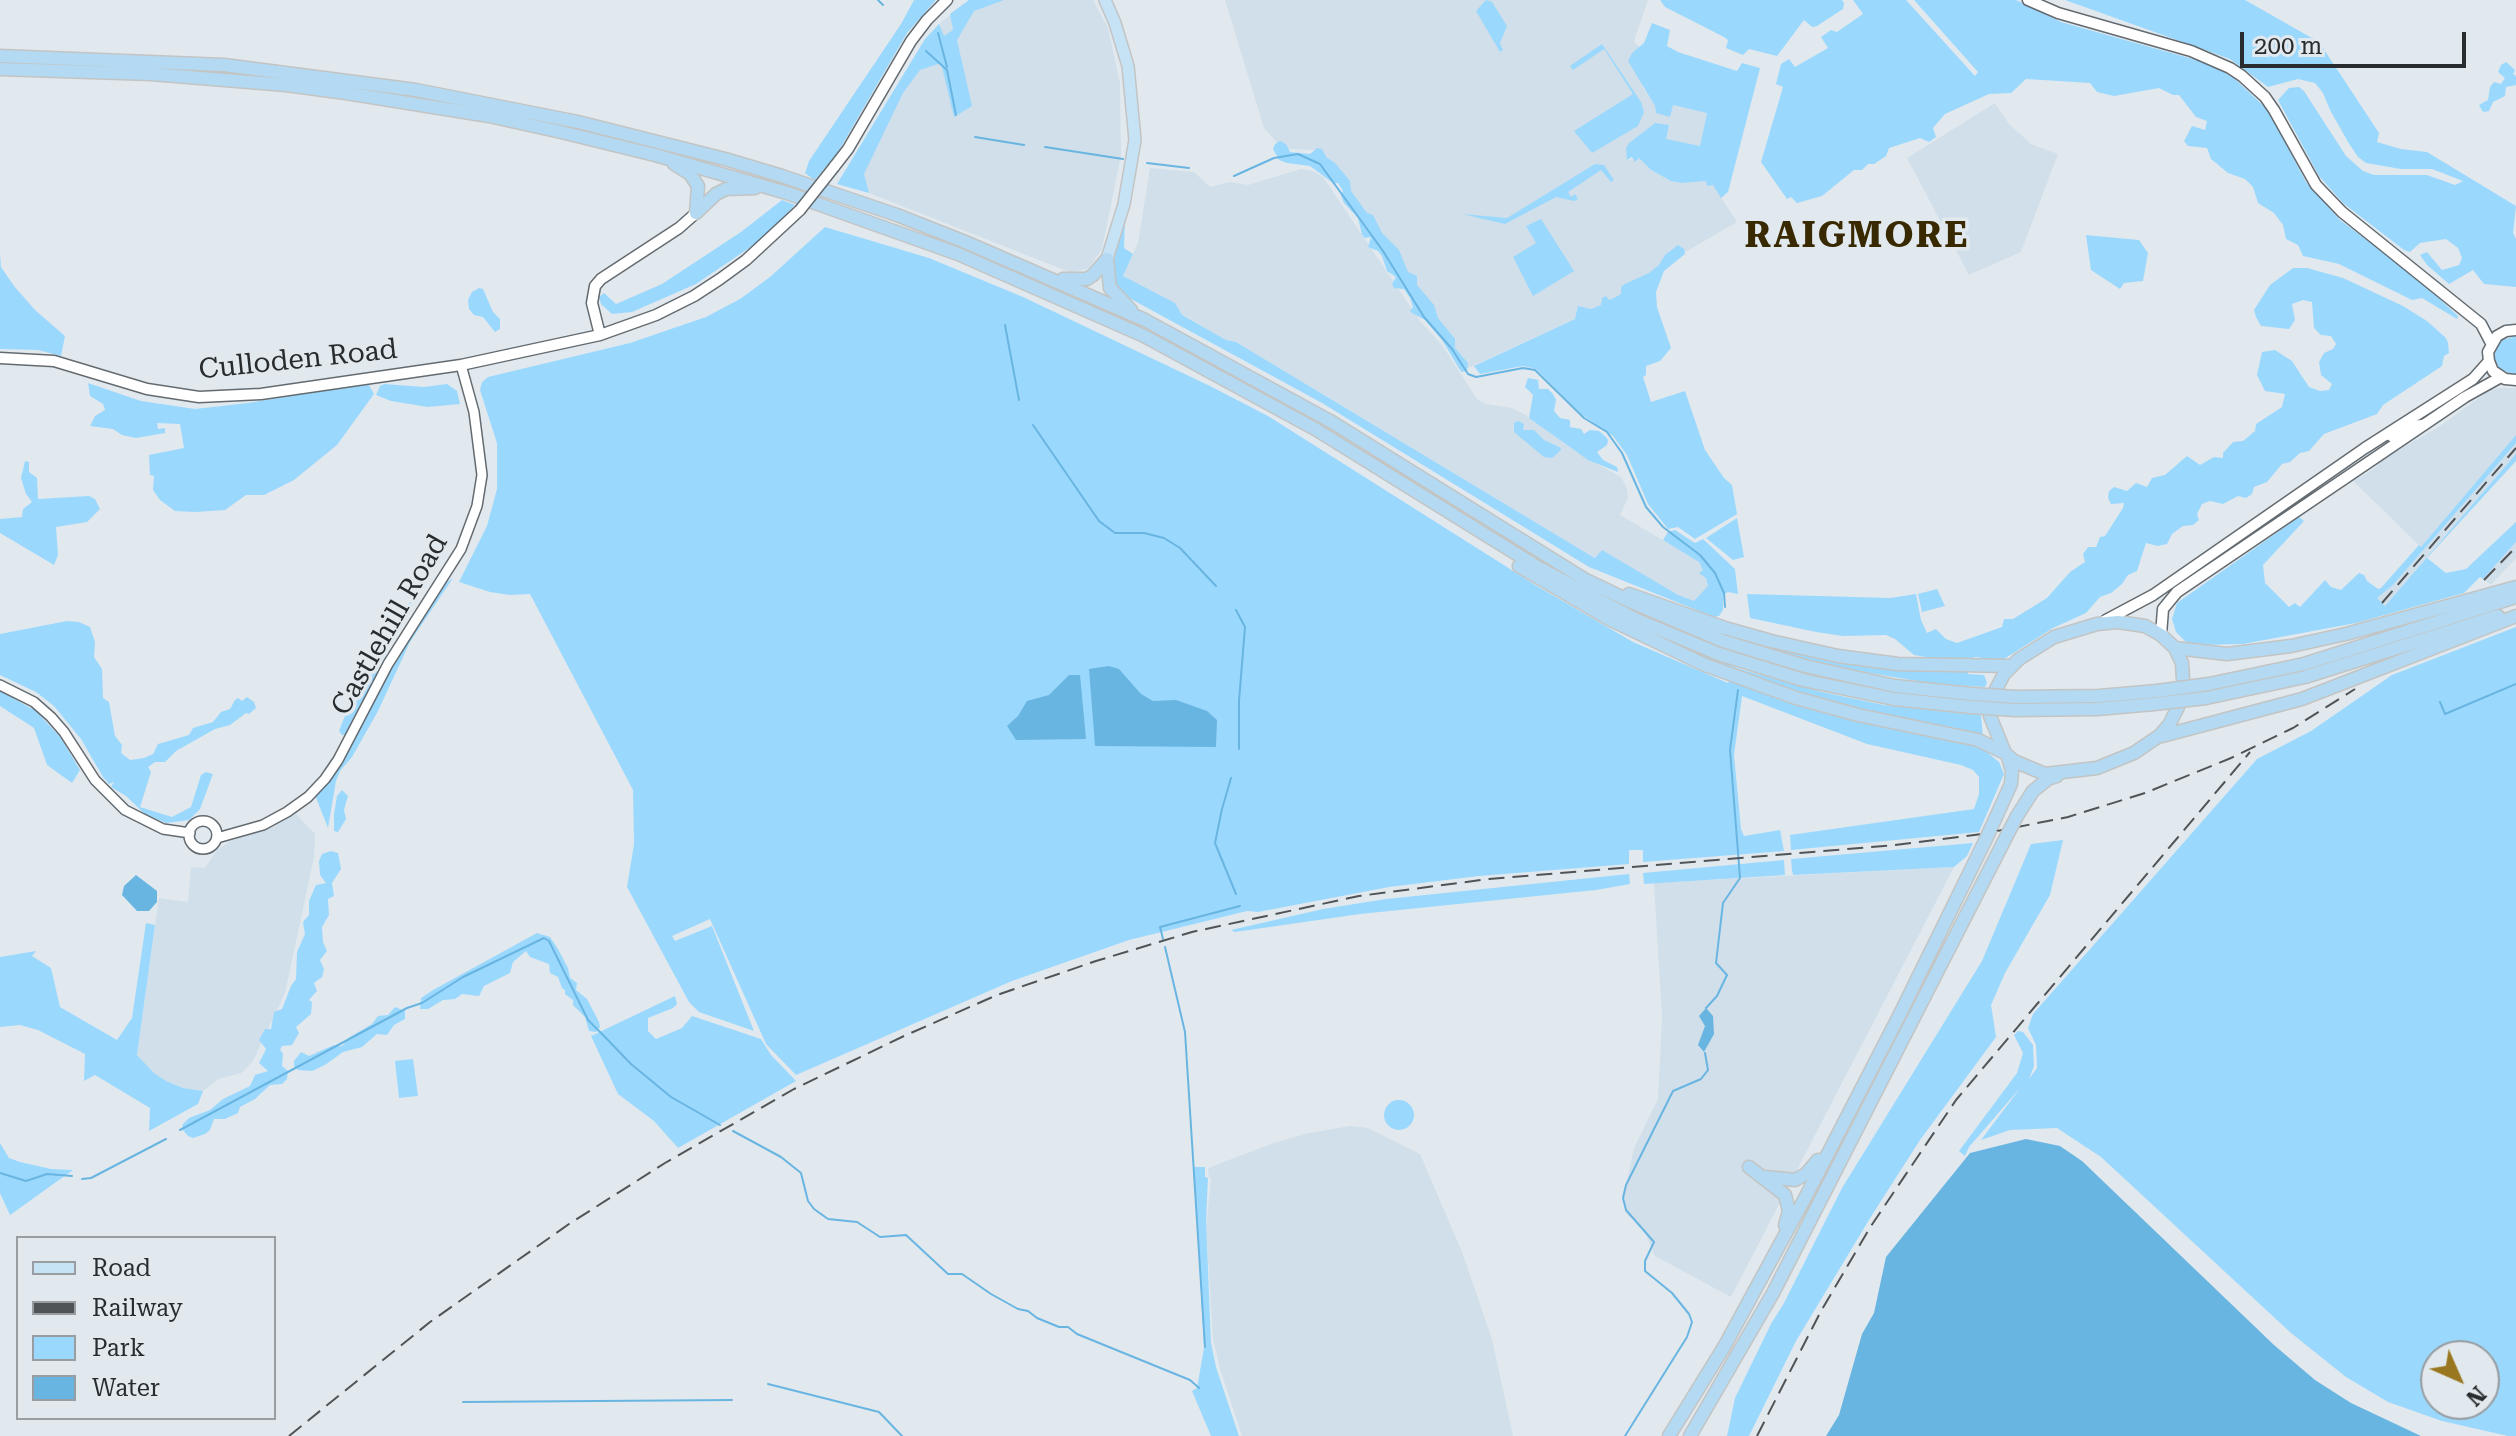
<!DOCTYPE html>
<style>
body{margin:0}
#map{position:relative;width:2516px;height:1436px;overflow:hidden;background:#e1e9ee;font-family:"Roboto Serif",serif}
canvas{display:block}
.legend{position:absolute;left:16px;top:1236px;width:260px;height:184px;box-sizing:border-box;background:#e1e9ee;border:2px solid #979da1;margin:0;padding:10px 14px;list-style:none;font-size:24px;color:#292c2e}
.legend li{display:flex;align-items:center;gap:16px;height:40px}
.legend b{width:40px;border:2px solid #979da1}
.north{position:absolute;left:2420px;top:1340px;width:80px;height:80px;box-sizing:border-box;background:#e1e9ee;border:2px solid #979da1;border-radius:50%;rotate:135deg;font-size:22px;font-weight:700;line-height:32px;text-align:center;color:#292c2e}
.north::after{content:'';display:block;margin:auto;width:28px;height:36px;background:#997720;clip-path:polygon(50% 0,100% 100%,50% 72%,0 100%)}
.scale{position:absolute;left:2240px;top:32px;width:226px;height:36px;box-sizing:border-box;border:4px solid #292c2e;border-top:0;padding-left:10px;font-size:24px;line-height:28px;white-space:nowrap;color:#292c2e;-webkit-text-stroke:6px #e1e9ee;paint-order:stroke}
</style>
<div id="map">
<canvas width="2516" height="1436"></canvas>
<ul class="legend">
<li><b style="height:10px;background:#c6e3f5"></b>Road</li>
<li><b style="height:10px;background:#505457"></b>Railway</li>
<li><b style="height:22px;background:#9bd8fd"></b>Park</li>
<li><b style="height:22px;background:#69b5e2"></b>Water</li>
</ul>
<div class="north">N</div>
<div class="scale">200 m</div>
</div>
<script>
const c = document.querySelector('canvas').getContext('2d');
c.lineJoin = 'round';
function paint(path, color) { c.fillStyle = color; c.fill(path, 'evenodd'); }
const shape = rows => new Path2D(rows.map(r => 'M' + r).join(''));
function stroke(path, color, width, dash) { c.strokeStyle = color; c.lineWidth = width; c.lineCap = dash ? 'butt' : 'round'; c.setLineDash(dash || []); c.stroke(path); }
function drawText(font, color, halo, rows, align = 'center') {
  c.font = font + ' "Roboto Serif",serif'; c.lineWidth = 7; c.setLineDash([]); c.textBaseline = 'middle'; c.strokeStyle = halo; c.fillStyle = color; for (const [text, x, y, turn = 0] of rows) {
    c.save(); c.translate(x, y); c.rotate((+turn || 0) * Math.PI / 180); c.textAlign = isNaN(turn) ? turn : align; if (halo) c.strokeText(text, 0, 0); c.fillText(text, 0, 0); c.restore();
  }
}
paint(shape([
 [973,0,1093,0,1108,28,1120,83,1121,155,1102,249,1089,268,1072,273,846,184,903,76,942,21],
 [1225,0,1648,0,1634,41,1640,48,1642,86,1655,106,1656,113,1673,105,1707,112,1700,147,1666,139,1655,123,1629,143,1628,160,1639,158,1651,170,1671,181,1683,183,1706,181,1713,185,1737,222,1675,258,1618,299,1466,369,1318,150,1283,149,1264,128],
 [1995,103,2009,124,2031,144,2058,154,2021,252,1969,275,1907,158],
 [1150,168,1194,172,1210,187,1229,182,1248,185,1301,169,1313,171,1323,177,1420,321,1442,345,1477,399,1486,404,1512,408,1524,414,1576,452,1621,477,1627,488,1628,498,1620,515,1697,560,1711,577,1703,610,1588,554,1236,342,1226,340,1182,315,1123,276,1138,243],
 [2500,388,2516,388,2516,435,2421,547,2351,479,2361,477,2376,467,2382,459,2437,428,2490,390],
 [2516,443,2516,454,2385,606,2376,598,2393,585],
 [2516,542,2516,558,2491,585,2483,579],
 [296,814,315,834,314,857,285,993,253,1061,241,1073,219,1079,203,1091,183,1088,166,1081,154,1073,137,1055,159,898,188,902,191,867,205,868,217,850,231,841,273,827],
 [1954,867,1731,1297,1655,1256,1643,1228,1626,1214,1623,1200,1634,1148,1658,1099,1662,1017,1654,883],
 [1350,1126,1368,1128,1420,1154,1462,1252,1492,1339,1513,1436,1242,1436,1220,1369,1213,1338,1206,1226,1211,1179,1209,1178,1208,1168,1271,1144,1304,1134]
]), '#d0dfe9');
paint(shape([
 [914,0,936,0,907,33,838,152,815,180,809,176,805,173,809,161,901,24],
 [969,0,1004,0,974,11,957,40,972,106,954,117,941,63,920,70,903,93,864,174,869,193,837,184,925,39,939,24,944,36,953,30,950,14],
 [1486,0,1492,2,1507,26,1500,43,1503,50,1500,52,1476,11],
 [1660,0,1842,0,1844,3,1843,9,1817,26,1812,27,1804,20,1777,56,1749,49,1743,55,1726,48,1728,40,1724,37,1665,7],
 [1853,0,1906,0,1975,76,1978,72,1914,0,2016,0,2061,22,2214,65,2236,80,2268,110,2306,182,2340,220,2416,277,2458,316,2457,319,2422,298,2412,300,2339,264,2303,256,2298,245,2286,239,2283,225,2274,213,2258,203,2253,187,2245,179,2228,173,2211,159,2207,148,2188,146,2184,141,2192,126,2205,130,2207,121,2196,117,2179,95,2173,95,2159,88,2114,96,2097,92,2090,83,2026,79,2011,93,1989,94,1945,114,1933,128,1936,137,1929,142,1920,138,1889,148,1886,156,1874,164,1868,164,1862,170,1854,170,1822,196,1797,203,1791,197,1787,199,1761,162,1783,87,1776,84,1781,64,1789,59,1795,67,1828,48,1821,37,1831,30,1837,32,1863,14],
 [2065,0,2245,0,2319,42,2379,133,2377,142,2401,149,2427,152,2516,206,2513,233,2516,239,2516,287,2484,284,2473,270,2449,284,2427,265,2420,255,2427,252,2442,270,2459,265,2462,258,2458,248,2446,239,2420,243,2410,252,2404,250,2343,203,2319,176,2278,100,2289,88,2299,87,2304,91,2346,156,2363,171,2374,175,2427,175,2455,185,2463,181,2432,169,2401,169,2366,163,2358,157,2348,142,2330,110,2323,93,2315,83,2298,79,2268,87,2230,59],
 [1652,23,1670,30,1667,46,1678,52,1737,71,1742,63,1760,68,1728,192,1721,198,1713,185,1707,186,1706,181,1682,183,1671,181,1651,170,1639,158,1635,162,1632,157,1627,160,1626,148,1629,143,1655,123,1669,125,1666,139,1700,146,1707,113,1673,105,1670,117,1656,113,1655,106,1628,61,1632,53,1644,43],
 [1602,44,1641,102,1644,112,1638,126,1592,153,1574,131,1633,94,1604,49,1573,70,1570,66],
 [2506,62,2515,70,2513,74,2516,76,2516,85,2506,87,2505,96,2493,102,2489,111,2483,112,2479,105,2488,100,2490,87,2494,82,2501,84,2505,78,2498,72,2501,65],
 [1280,141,1286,144,1290,152,1310,154,1317,148,1322,149,1326,157,1335,163,1350,181,1351,191,1367,213,1373,215,1382,233,1399,250,1408,272,1417,276,1417,285,1434,305,1438,318,1455,339,1455,348,1468,363,1467,371,1462,372,1460,370,1442,340,1425,320,1412,313,1410,311,1413,307,1410,298,1404,289,1394,288,1392,284,1396,277,1387,271,1382,256,1378,251,1368,247,1371,237,1365,238,1362,235,1358,218,1344,203,1341,196,1343,191,1338,183,1333,183,1310,166,1287,163,1279,160,1273,149,1275,144],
 [1595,164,1604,165,1614,180,1611,182,1601,170,1568,192,1571,197,1575,194,1578,199,1574,201,1556,197,1505,224,1462,214,1507,218],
 [782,200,795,205,764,238,696,284,632,312,612,314,601,304,599,297,604,293,616,304,662,284,741,232],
 [1125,219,1124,248,1133,254,1123,276,1175,303,1182,315,1226,340,1236,342,1588,554,1595,558,1602,550,1678,595,1694,601,1708,586,1706,578,1699,573,1703,570,1699,562,1663,540,1668,532,1675,530,1695,543,1703,539,1735,569,1738,594,1728,592,1723,595,1723,610,1719,616,1714,617,1589,567,1322,403,1131,299,1117,287,1112,277,1113,264],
 [1541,219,1574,271,1533,296,1513,257,1536,243,1526,226],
 [825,227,929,258,1023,297,1210,386,1268,416,1537,586,1633,642,1728,683,1730,679,1982,748,1999,762,2004,774,1979,832,1791,850,1790,835,1974,809,1979,794,1979,777,1973,770,1961,765,1867,744,1742,696,1734,755,1741,829,1744,836,1780,830,1784,851,1643,862,1643,850,1629,850,1629,864,1479,876,1389,887,1258,912,1247,911,1129,940,1012,981,796,1075,766,1044,710,919,672,936,675,941,712,926,754,1031,699,1012,689,1002,627,887,634,844,633,790,530,594,510,595,490,592,459,582,487,526,497,489,497,443,480,390,482,382,488,377,630,343,706,317,740,299,770,277],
 [2086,235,2139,240,2148,253,2143,281,2124,283,2120,289,2091,270],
 [1678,245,1684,249,1685,254,1664,271,1656,292,1657,307,1671,348,1660,361,1646,366,1646,375,1643,377,1651,402,1685,391,1705,450,1724,478,1732,485,1737,514,1695,539,1678,527,1668,529,1648,504,1627,455,1613,436,1581,414,1536,369,1523,366,1480,374,1474,366,1575,319,1578,306,1591,309,1601,305,1602,298,1606,296,1609,300,1614,298,1621,294,1621,287,1625,284,1649,273,1659,265,1665,255],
 [0,253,1,267,14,286,35,310,65,336,61,356,38,350,0,349],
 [2293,268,2307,268,2343,278,2403,306,2427,321,2446,338,2448,343,2449,353,2444,356,2442,366,2383,405,2377,414,2324,434,2309,451,2300,453,2290,462,2282,464,2267,482,2254,487,2252,494,2246,498,2238,496,2223,504,2210,501,2202,504,2197,514,2199,520,2193,525,2183,526,2172,534,2167,544,2158,546,2146,543,2137,571,2128,575,2122,584,2111,593,2100,597,2086,613,2053,628,2001,661,1976,657,1955,662,1914,655,1895,639,1886,635,1843,636,1816,632,1750,618,1747,594,1890,598,1916,594,1921,620,1927,633,1936,629,1946,639,1957,643,2002,627,2004,619,2013,619,2047,598,2070,572,2085,562,2083,554,2088,547,2096,547,2100,537,2105,536,2123,508,2124,503,2111,504,2108,498,2109,491,2114,487,2127,491,2136,483,2147,487,2152,478,2165,475,2187,456,2200,465,2214,457,2223,458,2223,453,2233,442,2243,441,2255,431,2256,424,2282,407,2285,394,2265,391,2257,375,2262,352,2275,350,2292,361,2309,387,2320,391,2329,390,2332,384,2321,375,2319,362,2324,353,2333,349,2336,344,2331,336,2321,335,2314,328,2312,302,2303,300,2292,304,2295,320,2289,329,2261,326,2256,317,2254,310,2270,285],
 [479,288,483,289,493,312,500,319,500,329,495,332,483,317,474,315,469,309,468,300,472,292],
 [2516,336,2516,374,2511,374,2499,368,2495,360,2495,351,2502,340],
 [1528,378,1538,380,1539,389,1548,389,1553,394,1556,400,1554,411,1560,418,1570,420,1570,427,1581,429,1584,434,1590,430,1599,431,1606,437,1608,440,1607,445,1597,452,1603,460,1617,467,1618,472,1588,460,1529,418,1533,395,1525,387],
 [88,383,141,401,195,409,248,403,364,384,369,385,374,394,337,445,294,480,264,495,246,495,225,510,195,512,175,511,160,500,153,490,154,476,150,475,149,455,184,448,180,424,157,423,158,429,165,428,165,433,136,438,122,435,113,429,90,426,95,416,105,410,103,404,90,396],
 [384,384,424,387,447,384,457,391,460,404,428,407,391,401,376,395,380,386],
 [1518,421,1524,424,1523,430,1534,430,1544,440,1561,448,1560,451,1552,458,1544,457,1514,432,1514,423],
 [2516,435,2516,443,2485,479,2393,585,2377,598,2385,606,2516,454,2516,461,2427,558,2446,573,2466,569,2516,522,2516,542,2483,579,2480,577,2464,593,2356,623,2243,644,2198,645,2186,642,2176,632,2172,619,2177,603,2299,517,2304,521,2263,565,2265,583,2289,607,2295,603,2300,607,2325,580,2331,587,2341,590,2359,573,2364,575,2367,581,2378,589,2381,588,2419,545,2421,547],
 [25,461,29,462,29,472,37,478,38,499,89,496,95,499,100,509,87,522,56,527,58,555,54,565,0,533,0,519,22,517,23,509,32,502,26,494,21,478],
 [1737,518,1744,557,1733,560,1706,538],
 [453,578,410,642,378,711,352,757,340,771,336,781,328,828,315,795,393,658,446,583],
 [1937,589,1945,606,1922,612,1918,594],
 [410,602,413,607,397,635,390,640,382,662,378,659,385,636,394,621],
 [67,621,79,622,90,627,95,642,94,657,102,669,103,698,109,702,115,736,122,745,121,753,130,760,144,758,153,754,158,744,189,735,193,728,213,722,221,712,230,709,235,700,238,698,242,701,247,697,254,702,256,708,249,714,246,713,230,725,215,729,176,751,165,762,155,762,148,767,151,772,140,807,172,817,191,807,201,775,206,772,213,774,200,809,189,820,166,823,145,814,126,796,111,787,114,782,109,784,103,777,81,739,54,706,36,692,0,675,0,634],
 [1695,622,1756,643,1827,660,1914,670,1968,671,1968,674,1984,675,1987,683,1985,687,1934,684,1841,668,1734,641],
 [2516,627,2516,1436,2508,1436,2442,1421,2388,1402,2346,1377,2291,1333,2101,1157,2057,1128,2010,1130,1981,1140,2021,1087,1969,1147,1965,1156,1959,1151,2017,1073,2023,1053,2014,1035,2018,1031,2023,1032,2033,1045,2034,1066,2029,1079,2037,1068,2036,1045,2028,1028,2033,1014,2257,759,2311,731,2392,675],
 [2436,1356,2484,1356,2484,1404,2436,1404],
 [1672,642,1740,669,1822,692,1884,705,1981,715,1983,738,1834,705,1776,688,1670,645],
 [372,667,377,669,378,676,371,682,369,693,353,718,352,730,347,735,342,735,339,731,354,693,364,686],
 [0,691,36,711,61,738,80,770,72,783,47,765,34,728,0,706],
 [342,790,348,796,344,810,346,819,338,832,334,831,334,814,337,796],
 [2063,840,2050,895,2005,973,1991,1005,1996,1037,1920,1140,1872,1215,1796,1341,1749,1436,1727,1436,1735,1398,1771,1324,1784,1303,1842,1188,1982,961,2031,844],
 [1973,843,1967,856,1954,867,1793,875,1792,870,1791,859],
 [331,851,338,853,341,869,332,883,334,896,328,899,329,915,322,927,323,942,327,951,320,960,324,969,322,977,314,983,317,991,309,1000,312,1002,311,1014,296,1027,299,1033,292,1045,282,1046,280,1050,283,1053,282,1066,288,1071,287,1079,282,1084,270,1085,255,1099,240,1107,238,1113,225,1119,214,1119,210,1130,205,1134,193,1138,188,1136,182,1129,183,1124,189,1118,210,1110,223,1099,250,1086,255,1075,268,1071,259,1063,266,1049,259,1040,265,1029,271,1029,274,1012,282,1009,291,986,296,979,297,952,305,934,303,922,309,915,309,901,316,885,326,883,320,875,319,861,322,854],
 [1784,860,1785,875,1644,884,1643,873],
 [1629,874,1630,884,1596,890,1360,914,1235,932,1231,930,1323,909,1386,899],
 [146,923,155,925,137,1055,154,1073,166,1081,183,1088,203,1091,198,1104,149,1131,150,1108,95,1075,84,1081,85,1054,38,1030,20,1025,0,1027,0,957,36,951,32,956,51,968,60,1007,117,1040,132,1018],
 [537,933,550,937,558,949,568,968,570,978,577,983,576,990,587,999,599,1022,600,1027,596,1032,589,1031,585,1017,573,1005,573,1000,565,994,565,990,562,988,558,977,550,973,549,964,530,957,526,951,513,962,510,973,484,986,479,996,462,994,455,999,443,1000,428,1009,420,1009,421,998,433,990],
 [675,996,677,1004,673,1008,648,1018,648,1031,656,1039,682,1028,692,1016,761,1039,771,1055,796,1081,678,1148,654,1121,618,1094,591,1036],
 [395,1007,405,1011,405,1019,394,1025,387,1035,377,1034,362,1047,343,1052,325,1065,312,1071,298,1070,294,1066,294,1061,301,1052,309,1056,334,1045,342,1046,350,1037,372,1024,378,1016,388,1015],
 [413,1059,418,1096,399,1098,395,1061],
 '1384 1115a15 15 0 1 1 30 0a15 15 0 1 1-30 0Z',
 [0,1143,9,1158,20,1162,51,1169,73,1170,10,1215,0,1193],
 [1194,1167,1205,1167,1205,1177,1208,1178,1206,1221,1211,1343,1216,1367,1239,1436,1211,1436,1192,1391,1197,1388,1204,1348]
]), '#9bd8fd');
paint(shape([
 [1109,666,1119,669,1141,694,1153,701,1176,700,1207,711,1217,720,1216,747,1095,746,1089,669],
 [1069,675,1080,675,1086,739,1016,740,1007,726,1018,716,1027,701,1049,695],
 [136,875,157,891,157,902,149,911,137,911,122,895,124,886],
 [1706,1008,1713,1016,1714,1034,1704,1052,1698,1045,1705,1026,1699,1016],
 [2026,1139,2060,1146,2082,1161,2274,1345,2315,1380,2351,1403,2421,1436,1826,1436,1839,1415,1862,1334,1874,1313,1886,1257,1970,1153]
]), '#69b5e2');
stroke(shape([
 [878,0,883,5],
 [938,33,947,67],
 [926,51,947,70,956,115],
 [975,137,1024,145],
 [1045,147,1123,159],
 [1147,163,1189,168],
 [1234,176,1274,158,1298,154,1320,164,1383,251,1424,317,1452,349,1468,374,1476,377,1523,368,1535,370,1584,418,1607,432,1622,453,1646,507,1663,527,1700,555,1715,573,1724,593,1725,607],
 [1005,325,1019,400],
 [1033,425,1099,521,1115,533,1144,533,1164,538,1180,548,1216,586],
 [1236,610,1245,627,1239,701,1239,749],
 [2440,702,2445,714,2516,684],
 [1231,778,1222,809,1215,843,1236,894],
 [1163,939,1160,927,1240,906],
 [1165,947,1185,1032,1205,1347],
 [1706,1008,1717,996,1727,975,1716,963,1723,903,1740,878,1730,750,1738,690],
 [180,1130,407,1008,422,1003,463,977,544,938,549,941,588,1020,604,1036,631,1064,671,1097,720,1125],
 [733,1131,781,1157,801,1173,808,1201,814,1209,828,1219,857,1222,880,1237,906,1235,948,1274,962,1274,991,1294,1018,1309,1028,1311,1037,1318,1059,1327,1068,1327,1077,1334,1190,1380,1199,1388],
 [0,1173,26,1181,47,1174,72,1176],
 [82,1179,91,1178,166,1139],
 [768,1384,879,1412,902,1436],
 [463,1402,732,1400],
 [1625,1436,1687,1337,1692,1322,1689,1314,1672,1293,1645,1271,1645,1261,1654,1242,1626,1210,1623,1198,1626,1185,1673,1091,1701,1079,1708,1070,1705,1053]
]), '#69b5e2', 2);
const tertiary = shape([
 [2387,434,2394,438,2411,426,2425,424],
 [0,685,34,702,51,717,64,732,95,780,125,810,163,829,190,833],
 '189 835a14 14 0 1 1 28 0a14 14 0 1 1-28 0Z',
 [217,838,263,825,287,812,308,797,325,779,338,760,388,664,461,549,477,506,482,475,474,412,461,365]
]);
const secondary = shape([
 [2028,0,2058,13,2191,51,2230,68,2242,76,2265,97,2274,110,2316,185,2342,212,2481,324,2491,343],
 [834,167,848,149,911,41,927,20,947,0],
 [2516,330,2506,331,2497,336,2488,352,2489,361,2493,371,2505,379,2516,380],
 [600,335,592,303,595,286,601,279,679,228,696,213],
 [0,358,54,361,147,389,199,397,261,394,461,365,600,335,656,315,694,296,720,279,746,260,800,210],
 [2106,620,2153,595,2365,448,2473,379,2489,361],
 [2161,635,2163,609,2177,592,2465,397,2501,377]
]);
const primary = shape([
 [1105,0,1115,23,1128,66,1135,140,1124,204,1107,259]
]);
const trunk = shape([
 [0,56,224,65,416,90,578,122,725,159,782,176,897,215,963,241,1145,320,1332,422,1586,580,1634,603,1723,641,1805,666,1895,686,1972,694],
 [0,69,151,74,286,85,346,93,489,116,561,132,655,155,787,193,958,254,1144,336,1315,429,1539,568,1637,620,1719,654,1803,680,1894,699,1971,707],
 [674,164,690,174,698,186,696,213],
 [696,213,716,194,726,189,755,188],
 [1107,259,1110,288,1131,310],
 [1063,279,1087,279,1093,275,1107,259],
 [1519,566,1609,619,1705,665,1796,698,1858,715,1978,740,2005,753],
 [1629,594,1725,628,1771,641,1838,656,1898,664,2012,666],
 [2118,622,2145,626,2161,635,2175,648,2182,663,2184,695,2169,725,2159,736,2134,753,2097,768,2045,774,2014,761,2005,753,1990,716,1992,697,2004,674,2019,659,2054,637,2097,624,2118,622],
 [2175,648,2227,654,2291,646,2346,634,2516,587],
 [2209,684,2304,664,2516,597],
 [2016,697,2099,696,2157,691],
 [2206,698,2305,677,2498,616],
 [2014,710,2097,709,2154,704],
 [2162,736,2302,699,2516,616],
 [2017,816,2033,791,2048,779,2057,776],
 [1991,828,2011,784,2012,771,2008,757],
 [1749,1167,1785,1195,1789,1211,1785,1225],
 [1765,1177,1795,1180,1806,1174,1818,1160],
 [1669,1436,1724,1347,1805,1198,1900,1014,1985,841],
 [1690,1436,1773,1293,2002,845]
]);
stroke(tertiary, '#646b70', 12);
stroke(secondary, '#646b70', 13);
stroke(primary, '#c3c4c4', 14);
stroke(trunk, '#c3c4c4', 15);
stroke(tertiary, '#fff', 9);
stroke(secondary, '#fff', 10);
stroke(primary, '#c6e3f5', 11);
stroke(trunk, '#b3daf2', 12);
stroke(shape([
 [2484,580,2516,547],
 [2382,603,2516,448],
 [289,1436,430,1322,569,1224,665,1163,794,1089,904,1036,997,995,1096,961,1192,932,1359,896,1489,879,1895,845,1982,834,2068,817,2145,793,2231,758,2293,728,2355,689],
 [1757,1436,1821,1311,1871,1226,1956,1100,2250,752]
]), '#505457', 2, [16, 8]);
const secondaryBridge = shape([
 [800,210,834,167]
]);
const trunkBridge = shape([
 [2157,691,2209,684],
 [1972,694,2016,697],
 [2154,704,2206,698],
 [1971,707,2014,710],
 [1985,841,1991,828],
 [2002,845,2017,816]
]);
stroke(secondaryBridge, '#646b70', 13, []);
stroke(trunkBridge, '#c3c4c4', 15, []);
stroke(secondaryBridge, '#fff', 10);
stroke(trunkBridge, '#b3daf2', 12);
drawText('28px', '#292c2e', '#e1e9ee', [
 ["Culloden Road",298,360,-6],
 ["Castlehill Road",390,625,-60]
]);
c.letterSpacing = '2px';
drawText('bold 36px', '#392900', '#e1e9ee', [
 ["RAIGMORE",1857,236]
]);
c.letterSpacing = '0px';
</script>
